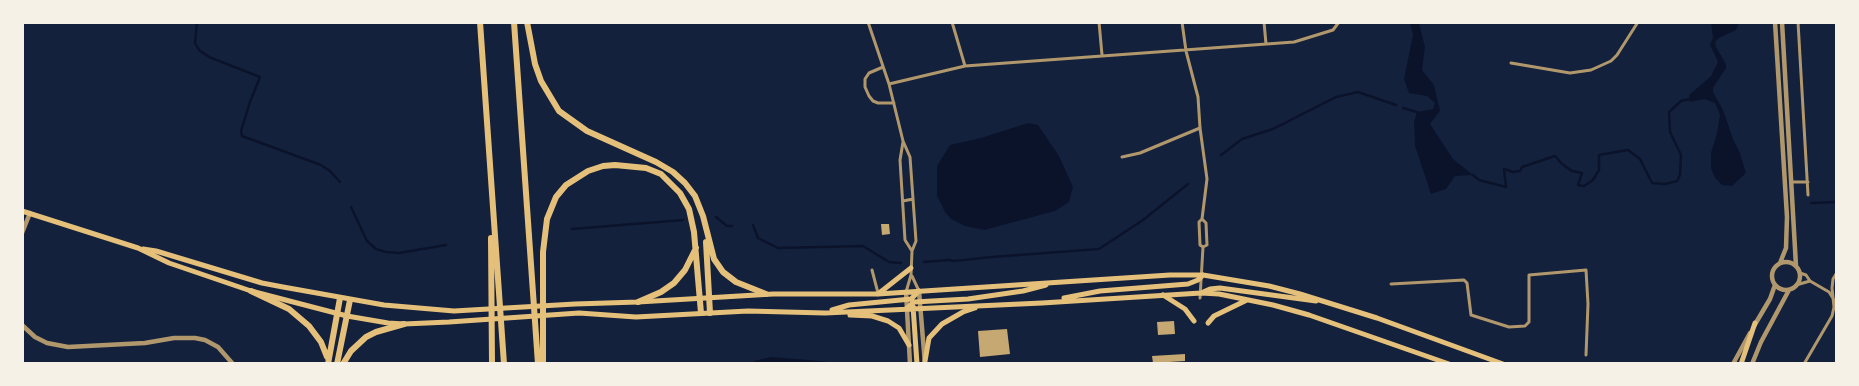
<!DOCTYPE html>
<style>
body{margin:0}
#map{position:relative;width:1859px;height:386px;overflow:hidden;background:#14213d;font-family:"Source Sans 3",sans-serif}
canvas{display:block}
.frame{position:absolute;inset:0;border:24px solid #f6f1e7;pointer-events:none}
</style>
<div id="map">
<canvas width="1859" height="386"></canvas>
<div class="frame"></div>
</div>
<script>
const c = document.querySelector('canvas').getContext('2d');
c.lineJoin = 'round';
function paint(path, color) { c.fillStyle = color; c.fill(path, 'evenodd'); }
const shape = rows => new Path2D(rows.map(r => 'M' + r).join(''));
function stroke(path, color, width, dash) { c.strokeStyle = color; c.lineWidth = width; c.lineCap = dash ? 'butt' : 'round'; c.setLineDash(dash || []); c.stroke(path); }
paint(shape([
 [1410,23,1419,23,1425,47,1422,70,1434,85,1440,111,1430,124,1453,159,1473,175,1455,176,1446,189,1431,194,1415,146,1414,122,1417,112,1433,109,1435,103,1427,96,1409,93,1404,79,1413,35],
 [1711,23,1739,23,1736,30,1719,38,1715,42,1716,47,1726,64,1726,68,1713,88,1713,92,1723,110,1733,139,1740,153,1746,173,1732,186,1722,185,1715,178,1711,168,1711,153,1717,133,1720,115,1715,103,1704,99,1690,102,1689,95,1711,76,1718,62,1710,45,1713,38],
 [1028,123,1038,125,1059,156,1073,187,1069,202,1055,211,984,230,965,226,951,219,945,212,937,196,937,166,950,145,981,138],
 [771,357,810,360,837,363,754,363,754,361]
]), '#0b132b');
stroke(shape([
 [197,22,195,43,199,50,209,57,260,77,250,102,241,131,242,136,321,165,330,171,340,182],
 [1403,108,1417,112],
 [1221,155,1242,139,1273,129,1336,97,1358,92,1396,105],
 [1473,175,1479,180,1506,187,1504,169,1513,172,1520,171,1522,167,1555,156,1562,164,1572,171,1582,173,1578,185,1584,186,1593,180,1599,170,1599,155,1628,150,1640,159,1652,183,1665,184,1677,181,1680,175,1681,155,1670,132,1669,112,1681,101,1690,99],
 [1811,203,1836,202],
 [351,207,367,241,376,249,386,252,399,253,446,245],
 [716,217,727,226,732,226],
 [753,225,758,238,778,248,863,246,889,262,901,263],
 [572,229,683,220],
 [924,262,949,260,954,261,992,257,1099,249,1143,220,1188,184]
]), '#0b132b', 2.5);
paint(shape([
 [881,224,889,224,890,234,882,235],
 [1174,321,1175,334,1158,335,1157,322],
 [1007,329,1010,354,980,357,978,331],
 [1185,354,1185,361,1153,363,1152,356]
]), '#c6a872');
stroke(shape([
 [868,22,889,84,903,141,910,157,916,241,912,251,911,275,906,292],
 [952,22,965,66],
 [1099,22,1102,55],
 [1182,22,1186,51,1198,97,1200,128,1207,179,1202,219,1199,222,1200,245,1203,247],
 [1264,22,1266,44],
 [1798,22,1808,195],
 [1511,63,1570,73,1591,70,1611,61,1617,55,1638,22],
 [883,67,869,73,865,79,865,87,869,96,873,101,878,103,894,103],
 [889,84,965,66,1294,42,1333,30,1339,22],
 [903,142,900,160,905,240,912,251],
 [1122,157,1140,153,1200,128],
 [1792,182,1808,182],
 [903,201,913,199],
 [1202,219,1206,223,1207,245,1203,247],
 [872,270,878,293],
 [1800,273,1806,275,1810,281,1829,292,1836,303],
 [912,276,919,291],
 [1391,284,1464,280,1467,283,1471,315,1509,327,1525,326,1529,322,1529,275,1586,270,1588,304,1586,355],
 [1796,285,1810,281],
 [1200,298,1203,247],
 [1804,364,1832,316,1834,307,1832,288,1833,279,1836,274]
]), '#b1986c', 3);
stroke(shape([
 [1775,22,1787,217,1786,248,1780,263],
 [1782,22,1796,266],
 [22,233,30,213],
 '1772 276a14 14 0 1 1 28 0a14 14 0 1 1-28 0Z',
 [919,291,925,364],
 [906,292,910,364],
 [22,325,35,337,47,343,68,347,145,343,174,338,195,338,205,340,218,347,233,364],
 [1754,326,1770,299,1775,285],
 [1733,364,1750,333],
 [1752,364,1761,342,1789,290]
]), '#b1986c', 4.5);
stroke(shape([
 [22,211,138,248,169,263,251,291,347,316,388,323,404,324,449,322,579,313,636,317,748,311,825,313,1042,303,1201,293,1219,294,1273,305,1309,315,1449,364],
 [143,249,156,251,262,283,283,287,384,305,454,311,575,304,638,302,773,294,878,294,1170,275,1203,275,1269,286,1300,294,1377,318,1503,364],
 [1201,293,1210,289,1220,288,1316,301],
 [878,294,911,268],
 [1163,295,1185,309,1194,321],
 [1064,298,1100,291,1188,284,1198,280,1203,275],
 [913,306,917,364],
 [906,309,914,302,968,299,1023,291,1046,285],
 [832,310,849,305,911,299,919,291],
 [850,315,872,316,888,321,899,328,909,345],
 [1208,323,1214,316,1247,300],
 [925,361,929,338,942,324,963,312,975,308],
 [1741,364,1755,323]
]), '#e5c07b', 5);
stroke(shape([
 [480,22,504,364],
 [514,22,538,364],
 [527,22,535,64,541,81,559,111,587,131,656,162,673,172,685,183,695,196,703,216,714,259,723,272,736,282,766,294],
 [491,238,492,364],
 [706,242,710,313],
 [251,291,289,309,309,326,321,342,327,357],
 [638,302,661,292,674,283,685,270,696,248],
 [328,364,340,298],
 [337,364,350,300],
 [343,364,351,351,366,337,376,332,404,324],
 [543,364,543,252,547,219,556,197,566,185,588,171,603,166,615,165,646,168,661,174,680,193,689,209,694,232,701,313]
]), '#e5c07b', 6);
stroke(shape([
 [22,25,23,22]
]), '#918062', 2.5);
</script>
